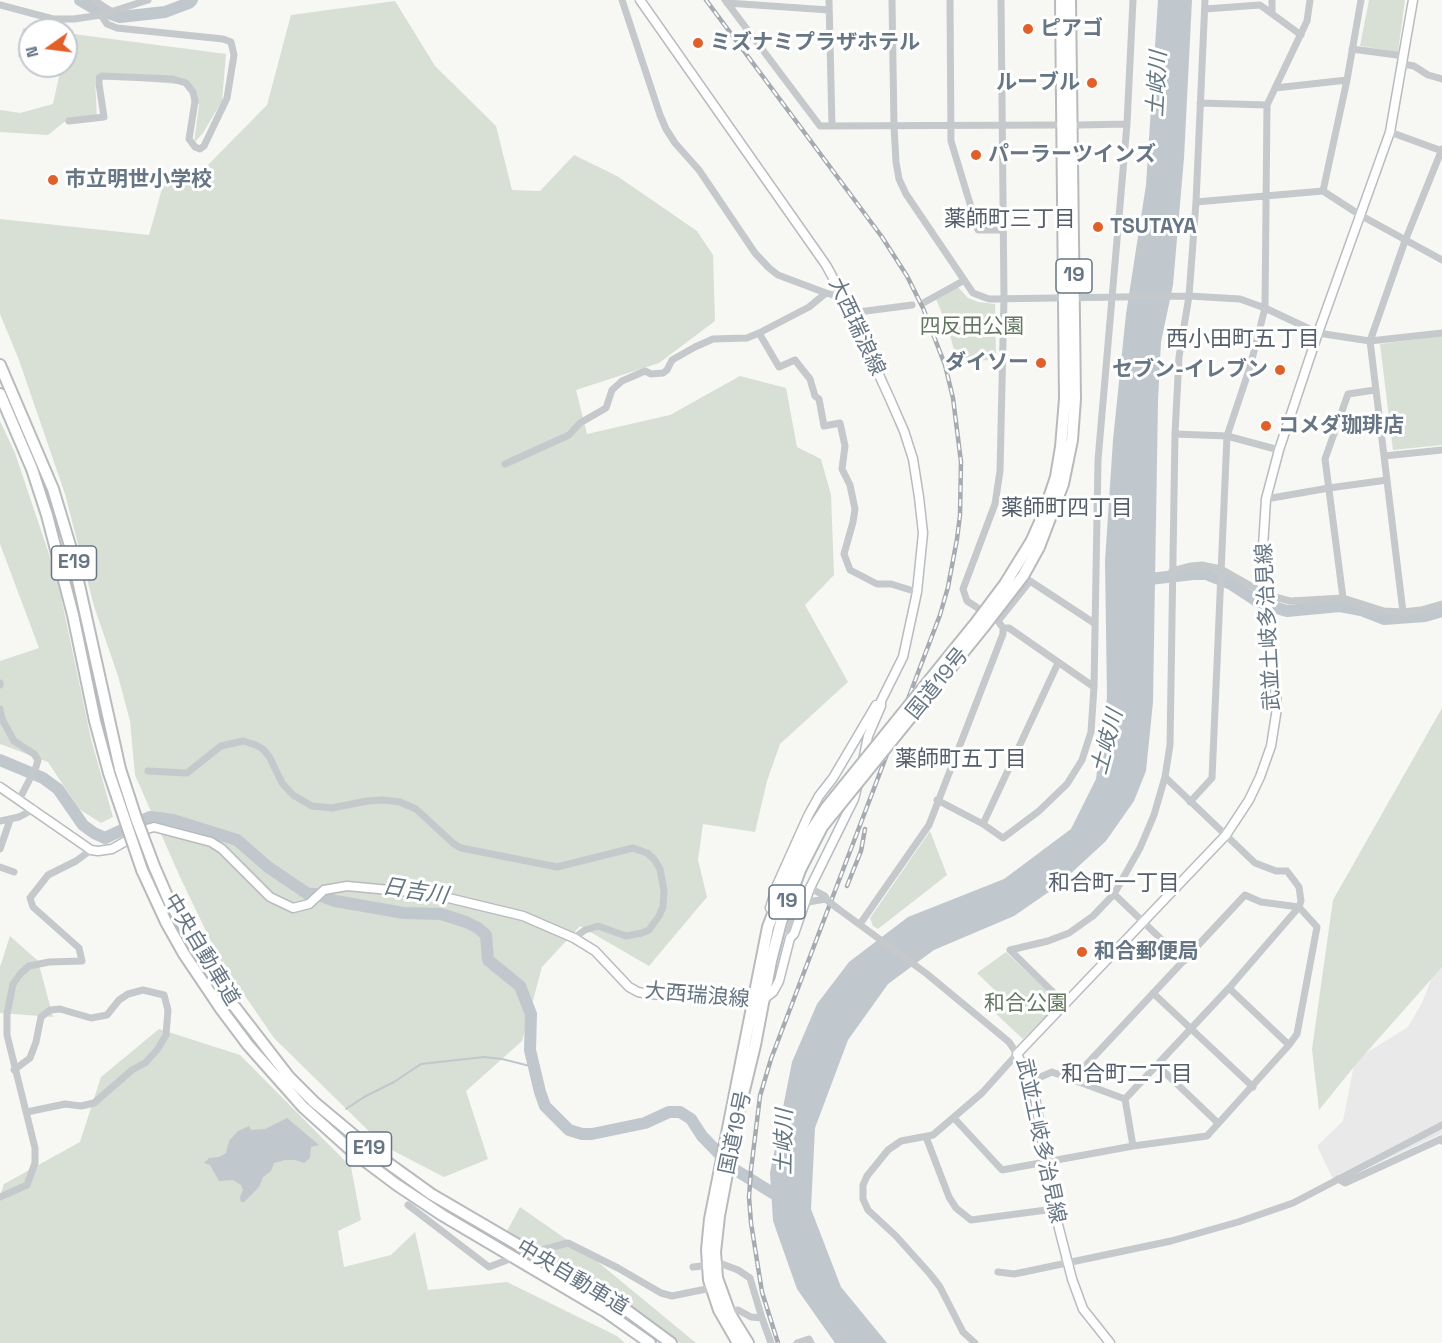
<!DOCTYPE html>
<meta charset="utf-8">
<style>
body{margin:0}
#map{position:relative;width:1442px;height:1343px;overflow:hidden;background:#f7f7f4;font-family:"Space Grotesk",sans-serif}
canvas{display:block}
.north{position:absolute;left:18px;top:18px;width:60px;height:60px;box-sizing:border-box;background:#fff;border:2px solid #c2c8ce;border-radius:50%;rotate:256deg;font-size:16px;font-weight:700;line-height:24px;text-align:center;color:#667685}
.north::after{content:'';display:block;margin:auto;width:21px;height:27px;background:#e45f28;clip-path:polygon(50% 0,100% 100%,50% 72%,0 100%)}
</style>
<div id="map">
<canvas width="1442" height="1343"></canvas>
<div class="north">N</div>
</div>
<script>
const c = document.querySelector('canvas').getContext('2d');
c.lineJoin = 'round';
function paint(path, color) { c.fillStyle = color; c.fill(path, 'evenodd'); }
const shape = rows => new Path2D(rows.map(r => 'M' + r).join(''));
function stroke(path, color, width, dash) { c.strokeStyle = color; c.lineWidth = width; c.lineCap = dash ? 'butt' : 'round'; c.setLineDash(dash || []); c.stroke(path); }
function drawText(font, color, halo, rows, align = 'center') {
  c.font = font + ' "Space Grotesk","Noto Sans JP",sans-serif'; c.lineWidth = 6; c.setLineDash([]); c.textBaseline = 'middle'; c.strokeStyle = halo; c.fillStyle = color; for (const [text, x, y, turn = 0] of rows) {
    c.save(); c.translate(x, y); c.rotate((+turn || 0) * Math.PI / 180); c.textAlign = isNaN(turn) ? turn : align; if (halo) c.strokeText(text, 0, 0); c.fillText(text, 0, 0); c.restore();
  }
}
paint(shape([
 [1440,957,1442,957,1442,1136,1441,1134,1335,1183,1317,1146,1343,1121,1355,1060,1408,1027,1422,1003]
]), '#e8e9e8');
paint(shape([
 [1369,0,1405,0,1398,52,1360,46],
 [395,1,435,66,496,126,512,190,540,191,574,155,617,176,697,231,713,255,715,321,659,363,576,390,587,434,670,415,740,376,786,388,797,447,821,459,831,495,834,575,805,605,848,682,780,744,767,781,755,832,703,824,698,860,707,897,649,966,580,926,542,967,522,1041,466,1091,488,1159,444,1177,384,1146,274,1038,219,958,180,877,135,775,130,721,118,676,94,606,65,494,19,360,0,314,0,219,149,235,167,171,201,172,267,105,291,15],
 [23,28,40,30,30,30,30,60,18,57],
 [66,33,226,54,222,101,203,133,194,143,199,105,187,85,95,77,97,121,64,122,48,135,0,132,0,110,20,113,53,104,61,67,58,66,66,66],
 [957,286,968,298,978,302,995,304,996,360,957,361,948,328,936,299],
 [1442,336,1442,445,1393,450,1380,344],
 [0,421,15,453,57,578,91,739,113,817,101,823,79,809,48,762,0,744,0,661,39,648,0,544],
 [1442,708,1442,967,1357,1063,1319,1110,1312,1049,1333,900],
 [930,831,947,875,878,929,873,926,870,918],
 [10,936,38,961,53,1017,0,1013,0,967],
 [1006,952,1060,1003,1023,1039,993,1011,1004,999,977,973],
 [159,1029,240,1055,351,1167,361,1220,338,1231,344,1267,391,1255,415,1232,428,1290,507,1282,617,1336,625,1343,0,1343,0,1196,4,1184,80,1142,101,1077],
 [520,1207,593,1258,696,1343,680,1343,628,1305,507,1231]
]), '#d8dfd5');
paint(shape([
 [1158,0,1192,0,1184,158,1173,285,1161,342,1158,401,1153,702,1146,771,1134,801,1106,841,1056,887,1014,916,934,950,888,984,848,1040,815,1128,811,1209,841,1287,887,1343,835,1343,797,1289,773,1221,770,1173,792,1062,817,1004,849,962,908,917,1004,879,1071,829,1096,779,1107,697,1105,561,1113,440,1126,314,1146,185],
 [287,1118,319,1145,311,1147,310,1158,304,1163,295,1160,285,1160,274,1163,271,1171,263,1177,259,1187,244,1202,241,1202,240,1197,243,1190,241,1185,233,1180,219,1181,210,1165,204,1163,209,1158,219,1157,226,1153,229,1141,238,1131,249,1126,251,1130,265,1129]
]), '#c0c8cd');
stroke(shape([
 [346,1109,364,1097,394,1082,421,1064,484,1057,502,1059,534,1067]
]), '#c0c8cd', 2);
stroke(shape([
 [80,0,92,7,120,17,165,12,189,3,192,0],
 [1141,580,1193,574,1206,574,1231,584,1260,603,1287,611,1340,606,1361,610,1384,619,1425,616,1442,611],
 [0,760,43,778,58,789,83,825,94,833,105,838,150,817,173,820,237,840,268,867,308,894,316,894,335,901,404,913,441,914,466,922,478,928,486,935,488,960,520,986,531,1014,530,1050,540,1092,545,1106,569,1130,582,1134,592,1134,645,1123,669,1112,680,1112,691,1119,702,1136,734,1169,771,1192,786,1199]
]), '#c0c8cd', 12);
stroke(shape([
 [513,1258,545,1249]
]), '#d3d7d8', 7, [7, 3.5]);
const major = shape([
 [640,0,826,265,844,298,890,399,904,431,913,459,919,497,923,533,917,592,903,657,881,701,881,706,868,736,863,761],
 [0,787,91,850,98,851,112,849,147,829,154,827,211,842,222,849,270,897,293,908,309,904,324,890,347,886,432,894,523,916,574,938,595,951,629,987,638,992,648,994,735,999,752,1002,763,1000,773,992,779,981,790,938,794,934,810,888,854,799,858,783],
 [770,908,777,885,808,816,819,796,833,778,876,705],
 [1110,1343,1083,1309,1072,1279,1054,1209,1034,1092,1017,1054,1226,835,1249,800,1260,777,1271,746,1277,708,1263,547,1266,499,1279,450,1318,333,1390,132,1413,0]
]);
const highway = shape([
 [0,365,53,489,71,549,120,769],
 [0,394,32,469,47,515,73,615,95,721,109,773],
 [1031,542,1044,513,1056,477,1061,447,1065,399,1061,0],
 [1039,547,1063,484,1072,440,1075,399,1070,0],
 [154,866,170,903,221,989,289,1077,314,1102,381,1158,431,1194,614,1301,671,1343],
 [142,870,166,922,184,954,221,1009,248,1045,303,1107,353,1152,397,1185,442,1215,606,1312,650,1343],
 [738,1343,719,1310,709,1280,707,1250,710,1219,768,927,788,874,805,840,826,808],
 [748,1343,730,1314,717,1278,715,1252,719,1216,738,1115,755,1045,771,961,781,922,800,870,822,827,834,812]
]);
stroke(major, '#b8bcc0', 11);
stroke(highway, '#b8bbbe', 14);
stroke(shape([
 [94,0,112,12],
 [622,0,660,115,666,129,675,143,699,170,755,253,769,268,778,275,826,293],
 [725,0,820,126,1055,125],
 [829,0,832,126],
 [892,0,894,126,896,162,899,179,906,194,973,293,989,299,1189,296,1240,299,1265,308,1318,333,1370,341,1442,333],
 [950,0,951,141,978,230,1003,230],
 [1001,0,1004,298,1000,471,995,504,963,589,967,601,998,621,1003,628,1009,628,1094,687],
 [727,3,829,10],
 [0,5,53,19,74,19,101,15,148,0],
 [1205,9,1260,5,1301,35],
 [1272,12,1272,0],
 [1352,49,1404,56],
 [1403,64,1414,66,1428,75,1442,79],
 [1275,88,1347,80],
 [1200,103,1267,105],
 [69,121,104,117,99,84,99,78,102,76,173,79,186,83,193,92,195,101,189,139,195,147,200,149,204,146,227,98,234,55,231,42,223,39,117,28,107,24,101,15],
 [1079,125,1127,124],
 [1390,132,1442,151],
 [1323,191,1347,80,1361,0],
 [1196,202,1323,191,1360,215,1442,260],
 [925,302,963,281],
 [851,313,912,305],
 [759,333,779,367,795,360,810,379,815,396,819,399,824,426,840,423,845,446,842,469,850,485,855,509,853,522,844,554,850,570,877,584,891,584,917,592],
 [1175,434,1227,436,1279,450],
 [1384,456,1442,450],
 [505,464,569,435,580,423,606,408,612,390,622,381,645,371,651,374,663,373,667,370,672,360,695,347,713,339,747,338,759,333,809,307,826,293,844,298],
 [1266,499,1329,488,1387,480],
 [1172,571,1191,566,1202,565,1221,569,1267,595,1290,601,1343,598,1384,611,1403,612,1421,610,1442,604],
 [1343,598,1325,459,1348,394,1375,390],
 [1403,612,1370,341,1405,241,1442,149],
 [998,621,1030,581,1094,623],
 [0,683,0,685],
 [0,709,2,719,14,741,34,754,38,760,36,767,19,800],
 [148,771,187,773,221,746,243,741,256,745,263,749,270,758,282,783,293,795,312,806,332,808,367,801,383,800,400,802,416,809,454,844,461,848,557,867,633,848,647,853,654,859,660,869,664,891,663,907,659,916,649,930,642,933,626,936,598,926,585,930,574,938],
 [937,800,983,824,1003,838,1039,811,1067,784,1082,760,1091,732,1094,687,1098,460,1127,124,1133,0],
 [1190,802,1212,778,1227,436,1250,367,1265,308,1267,105,1307,21,1310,0],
 [0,821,19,817,34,809],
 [983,824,1058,663],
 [0,849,10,820],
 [0,867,14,872],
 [1114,894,1184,961],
 [805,907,808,902,826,899],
 [837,908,927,974,1009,1042,1017,1054,982,1093,933,1135,901,1141,888,1150,867,1176,863,1185,863,1199,868,1210,896,1236,930,1274,940,1287,963,1332,975,1343],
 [860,924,929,825,1003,634,1003,628],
 [790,938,789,933,797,905,803,892,810,888,825,896,827,900],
 [1153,993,1253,1087],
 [1065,1004,1010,950,1048,941,1069,933,1093,916,1114,894,1140,848,1154,815,1165,777,1170,745,1175,434,1179,357,1189,296,1196,202,1205,0],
 [1157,1065,1218,1123],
 [14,1070,30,1058,36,1042,41,1017,50,1010,60,1009,91,1018,107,1015,119,1000,128,994,143,990,164,995,168,1010,166,1035,157,1050,145,1063,132,1070,94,1103,81,1106,65,1104,27,1112],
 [1073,1079,1245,895,1261,902,1299,907,1317,927,1297,1034,1289,1045],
 [1029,1082,1052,1072,1125,1099],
 [1125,1099,1229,988,1299,907,1301,901,1299,887,1287,871,1276,871,1255,863,1165,777],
 [1125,1099,1133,1146],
 [954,1118,1002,1170,1133,1146,1207,1136,1289,1045,1229,988],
 [926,1137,949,1197,956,1208,971,1220,1054,1209],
 [1338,1179,1345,1183,1441,1139,1442,1141],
 [0,1197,27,1185,35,1163,35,1148,7,1035,7,1014,13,984,21,973,29,966,49,962,82,961,79,948,33,907,30,898,48,875,76,861,91,850],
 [408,1205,489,1267,507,1260],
 [545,1249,568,1243,618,1268,661,1293,672,1296,711,1288],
 [722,1264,738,1270,750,1278,762,1318],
 [693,1267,702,1266],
 [998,1272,1014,1274,1024,1272,1171,1241,1238,1222,1293,1203,1442,1125],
 [729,1312,738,1310,751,1317,762,1318,771,1343],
 [797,1343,809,1339,811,1343]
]), '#c5c9cc', 7);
stroke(major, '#fff', 8);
stroke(highway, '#fff', 10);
const rail = shape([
 [706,0,882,237,907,276,923,308,945,365,953,398,961,462,960,515,957,539,948,587,940,615,771,1059,760,1096,751,1170,749,1197,751,1223,762,1292,778,1343],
 [847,886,861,851,865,829]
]);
stroke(rail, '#a5abb1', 4.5);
stroke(rail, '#fff', 2, [7]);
const highwayBridge = shape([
 [120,769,136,818,154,866],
 [109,773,142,870],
 [826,808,975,624,1005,584,1031,542],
 [834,812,986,624,1023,576,1039,547]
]);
stroke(highwayBridge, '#b8bbbe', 14, []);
stroke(shape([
 [827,900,837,908]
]), '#c5c9cc', 7);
stroke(highwayBridge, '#fff', 10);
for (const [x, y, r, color] of [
 [1028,29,6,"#e45f28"],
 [698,43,6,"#e45f28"],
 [1092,83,6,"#e45f28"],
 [976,155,6,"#e45f28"],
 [53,180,6,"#e45f28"],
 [1098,227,6,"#e45f28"],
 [1041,363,6,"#e45f28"],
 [1280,370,6,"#e45f28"],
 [1266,426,6,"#e45f28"],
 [1082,952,6,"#e45f28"]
]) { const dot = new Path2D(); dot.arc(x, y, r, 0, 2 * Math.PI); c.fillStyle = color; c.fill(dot); stroke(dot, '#fff', 2); }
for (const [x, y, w] of [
 [1074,276,36],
 [74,563,45],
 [787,902,36],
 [369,1149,45]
]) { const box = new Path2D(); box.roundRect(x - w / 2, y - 17, w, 34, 4.5); c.fillStyle = '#fff'; c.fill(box); stroke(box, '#667685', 1.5); }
drawText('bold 20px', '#667685', null, [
 ["19",1074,276],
 ["E19",74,563],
 ["19",787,902],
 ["E19",369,1149]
]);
drawText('bold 21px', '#667685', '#fff', [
 ["ピアゴ",1040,29],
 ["ミズナミプラザホテル",710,43],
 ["ルーブル",1080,83,"right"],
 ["パーラーツインズ",988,155],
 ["市立明世小学校",65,180],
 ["TSUTAYA",1110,227],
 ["ダイソー",1029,363,"right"],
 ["セブン-イレブン",1268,370,"right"],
 ["コメダ珈琲店",1278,426],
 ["和合郵便局",1094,952]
], 'left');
drawText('21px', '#667685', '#fff', [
 ["大西瑞浪線",856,327,65],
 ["武並土岐多治見線",1269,627,-93],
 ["国道19号",938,684,-51],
 ["中央自動車道",201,950,59],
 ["大西瑞浪線",697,996,5],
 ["国道19号",736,1133,-78],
 ["武並土岐多治見線",1040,1141,78],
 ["中央自動車道",572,1278,31]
]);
drawText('21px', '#647861', '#fff', [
 ["四反田公園",972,327],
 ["和合公園",1026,1004]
]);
drawText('italic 22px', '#627781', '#fff', [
 ["土岐川",1158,84,-87],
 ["土岐川",1108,742,-75],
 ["日吉川",415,892,9],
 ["土岐川",785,1142,-89]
]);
drawText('22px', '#545f6b', '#fff', [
 ["薬師町三丁目",1010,220],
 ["西小田町五丁目",1243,340],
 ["薬師町四丁目",1067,509],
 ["薬師町五丁目",961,760],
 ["和合町一丁目",1114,884],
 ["和合町二丁目",1127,1075]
]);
</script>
